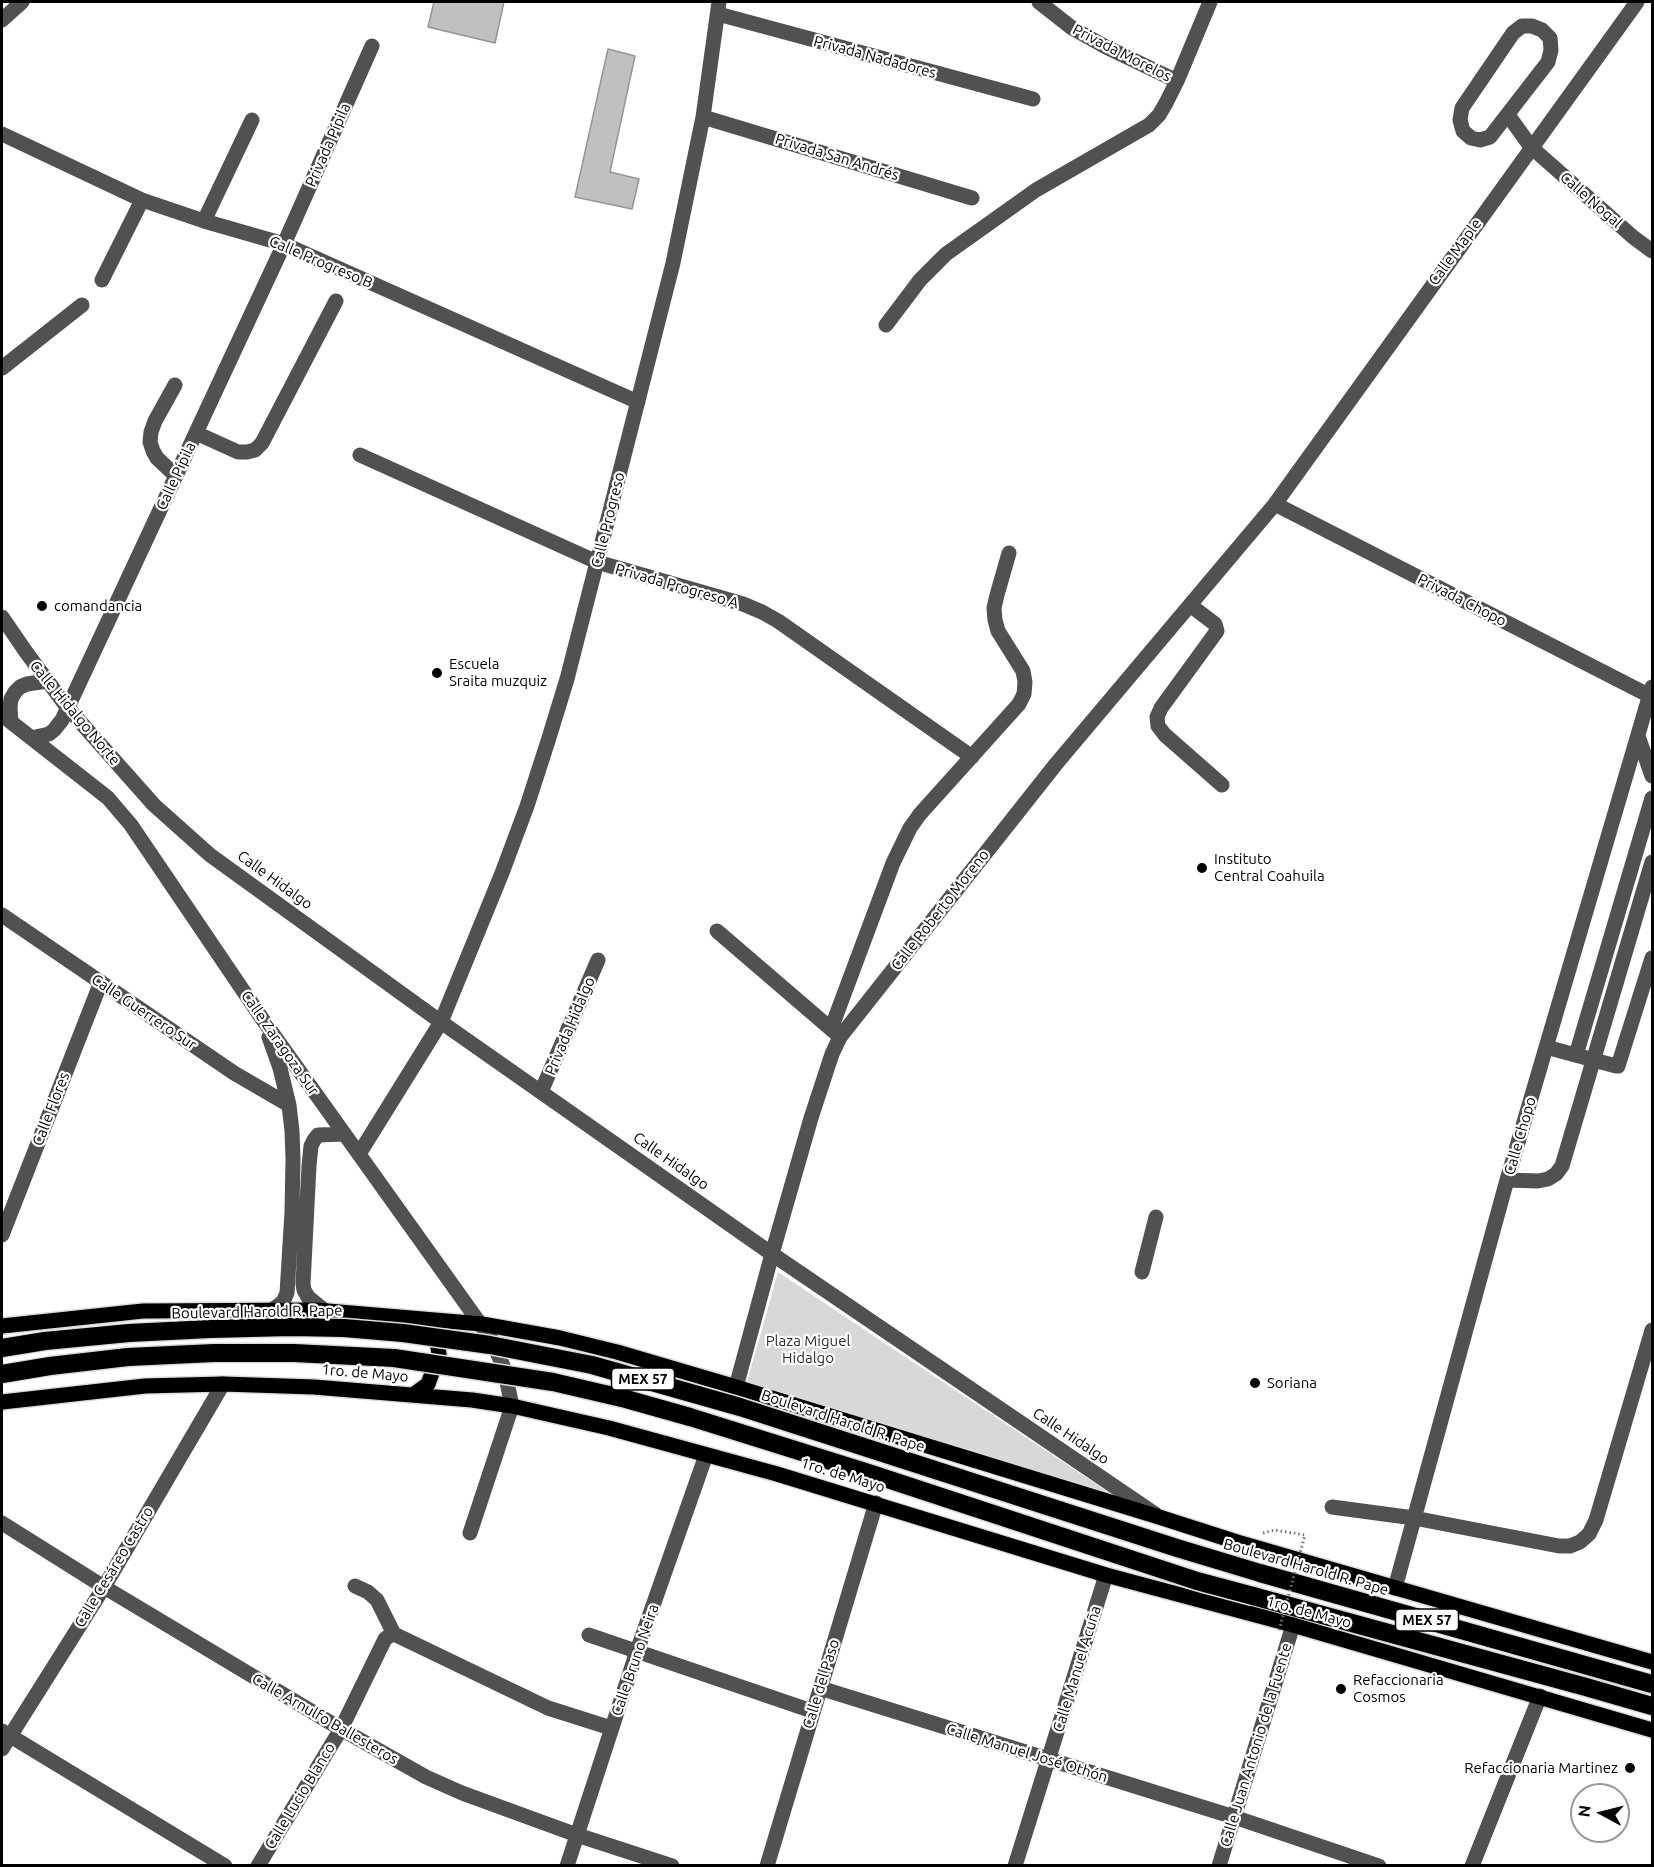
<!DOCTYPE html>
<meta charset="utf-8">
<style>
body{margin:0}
#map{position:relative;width:1654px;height:1867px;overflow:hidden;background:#fff;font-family:Ubuntu,sans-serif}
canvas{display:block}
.frame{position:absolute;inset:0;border:3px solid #000;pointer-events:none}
.north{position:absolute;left:1570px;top:1783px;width:60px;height:60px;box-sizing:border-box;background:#fff;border:2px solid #999;border-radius:50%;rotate:277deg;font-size:16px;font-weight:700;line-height:24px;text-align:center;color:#000}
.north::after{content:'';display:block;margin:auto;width:21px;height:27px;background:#000;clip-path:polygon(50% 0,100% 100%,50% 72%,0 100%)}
</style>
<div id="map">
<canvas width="1654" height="1867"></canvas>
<div class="frame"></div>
<div class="north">N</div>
</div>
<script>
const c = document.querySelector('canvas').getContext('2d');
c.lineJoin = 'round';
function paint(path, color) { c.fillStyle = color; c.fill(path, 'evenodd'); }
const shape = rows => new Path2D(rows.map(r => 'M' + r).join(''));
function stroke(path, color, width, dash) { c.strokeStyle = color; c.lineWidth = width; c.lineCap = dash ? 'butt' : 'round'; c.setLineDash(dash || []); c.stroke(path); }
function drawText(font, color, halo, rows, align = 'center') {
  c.font = font + ' Ubuntu,sans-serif'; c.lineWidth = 4.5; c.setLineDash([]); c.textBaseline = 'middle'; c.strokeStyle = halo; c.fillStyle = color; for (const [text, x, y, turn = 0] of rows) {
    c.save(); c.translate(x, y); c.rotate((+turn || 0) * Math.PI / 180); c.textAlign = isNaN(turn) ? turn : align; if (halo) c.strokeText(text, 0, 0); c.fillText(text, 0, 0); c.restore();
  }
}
paint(shape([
 [778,1272,1111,1494,747,1382]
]), '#d8d8d8');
const building = shape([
 [434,2,504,2,495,43,428,27,434,2],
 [608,49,635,56,610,172,639,179,632,209,575,197,608,49]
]);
paint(building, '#c0c0c0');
stroke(building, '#959595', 1.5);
const major = shape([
 [2,1326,143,1311,316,1310,482,1324,560,1338,617,1352,736,1387,1159,1517,1237,1542,1652,1662],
 [413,1395,428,1384,439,1354,437,1341,431,1328],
 [2,1402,145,1386,223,1384,314,1387,472,1400,512,1406,609,1428,777,1474,1106,1575,1293,1625,1652,1730]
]);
const highway = shape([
 [1260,1573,1652,1684],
 [1253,1596,1586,1687,1652,1706]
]);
stroke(major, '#dbdbdb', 18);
stroke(highway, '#dbdbdb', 21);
stroke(shape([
 [1263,1533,1275,1530,1305,1535]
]), '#737373', 3, [1.5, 3]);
stroke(shape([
 [1039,2,1072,28,1106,47,1177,81],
 [718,14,1033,99],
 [2,20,22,2],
 [1522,26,1532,26,1542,30,1550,38,1551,50,1548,62,1490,137,1480,140,1471,138,1463,131,1460,120,1462,108,1513,33,1522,26],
 [1508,115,1531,147,1633,237,1652,251],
 [703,117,972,198],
 [2,134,142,200,204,221,284,244,638,402],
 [204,221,252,120],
 [102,280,142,200],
 [886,325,920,280,946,254,1036,190,1149,125,1159,115,1166,103,1177,81,1210,2],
 [2,368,82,305],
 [175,385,155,421,151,432,150,442,153,451,157,458,176,476],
 [196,433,238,452,247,452,255,450,262,443,336,301],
 [360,455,597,562,743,604,762,612,778,621,972,757],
 [1275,504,1650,696],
 [1190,605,1215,624,1217,631,1161,708,1157,717,1158,726,1165,735,1222,785],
 [2,617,26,652,67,707,154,805,210,855,441,1022,772,1254,1155,1514],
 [2,715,94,787,108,798,131,825,263,1020,491,1339,504,1368,512,1406,470,1533],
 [11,722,10,708,11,699,15,692,20,687,27,684,47,681],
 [1638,736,1652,776],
 [31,738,49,734,54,730,62,720,284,244,372,46],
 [2,915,234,1073,289,1105],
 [717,931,838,1035],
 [831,1029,893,863,910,828,920,814,1019,704,1024,694,1025,682,1023,671,998,631,995,620,994,608,997,595,1009,553],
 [269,1037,280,1068,289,1105,292,1131,293,1159,292,1212,287,1293,283,1302,272,1310],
 [1546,1047,1616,1066,1618,1066,1652,958],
 [1576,1055,1652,798],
 [541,1092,598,960],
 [359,1154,441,1022,502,873,527,806,548,741,567,679,597,562,673,263,703,117,719,2],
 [1507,1180,1538,1181,1548,1179,1556,1174,1562,1166,1652,862],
 [2,1235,101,982],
 [1142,1272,1156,1217],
 [324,1310,308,1297,304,1290,303,1284,309,1166,311,1146,314,1140,318,1135,344,1134],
 [736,1387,772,1254,811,1118,832,1054,840,1037,1056,764,1275,504,1637,2],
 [1332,1507,1414,1518,1559,1546,1570,1546,1580,1542,1589,1534,1596,1520,1652,1330],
 [2,1523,104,1587,341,1729,426,1777,462,1793,577,1835,672,1866],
 [355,1586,368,1592,377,1600,394,1634,548,1708,611,1728],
 [1395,1588,1507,1180,1652,687],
 [589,1635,812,1711],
 [820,1688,1234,1817,1379,1866],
 [2,1731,225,1866],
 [2,1749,104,1587,223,1384],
 [258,1866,341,1729,385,1639,389,1636,394,1634],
 [567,1866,637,1651,706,1455],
 [767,1866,876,1503],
 [1015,1866,1106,1575],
 [1219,1866,1293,1625],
 [1472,1866,1540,1696]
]), '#515151', 15);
stroke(major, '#000', 15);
stroke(highway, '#000', 18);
const highwayBridge = shape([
 [2,1348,45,1341,129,1333,210,1329,291,1327,344,1328,403,1333,490,1345,592,1365,740,1407,1177,1548,1260,1573],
 [2,1374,50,1366,128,1357,214,1353,294,1353,394,1358,553,1382,626,1399,690,1417,872,1474,1197,1581,1253,1596]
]);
stroke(highwayBridge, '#dbdbdb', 21, []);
stroke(shape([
 [1279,1630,1305,1535]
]), '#737373', 3, [1.5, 3]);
stroke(highwayBridge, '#000', 18);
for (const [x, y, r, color] of [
 [42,606,6,"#000"],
 [437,673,6,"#000"],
 [1202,868,6,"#000"],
 [1255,1383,6,"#000"],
 [1341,1689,6,"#000"],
 [1630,1768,6,"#000"]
]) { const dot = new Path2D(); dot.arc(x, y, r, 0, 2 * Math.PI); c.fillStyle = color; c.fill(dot); stroke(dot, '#fff', 2); }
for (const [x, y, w] of [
 [643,1379,63],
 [1427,1620,63]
]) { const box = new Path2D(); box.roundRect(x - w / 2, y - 11, w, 22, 4.5); c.fillStyle = '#fff'; c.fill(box); stroke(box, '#000', 1.5); }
drawText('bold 14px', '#000', null, [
 ["MEX 57",643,1379],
 ["MEX 57",1427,1620]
]);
drawText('15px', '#000', '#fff', [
 ["Privada Morelos",1122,53,27],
 ["Privada Nadadores",875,57,15],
 ["Privada Pípila",328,145,-66],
 ["Privada San Andrés",837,157,17],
 ["Calle Nogal",1591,200,41],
 ["Calle Maple",1455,252,-54],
 ["Calle Progreso B",321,262,23],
 ["Calle Pípila",176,476,-65],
 ["Calle Progreso",608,520,-76],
 ["Privada Progreso A",677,586,16],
 ["Privada Chopo",1462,600,27],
 ["Calle Hidalgo Norte",75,713,50],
 ["Calle Hidalgo",275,880,36],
 ["Calle Roberto Moreno",940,910,-52],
 ["Calle Guerrero Sur",144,1012,34],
 ["Privada Hidalgo",570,1026,-67],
 ["Calle Zaragoza Sur",280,1043,55],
 ["Calle Flores",51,1109,-69],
 ["Calle Chopo",1520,1136,-74],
 ["Calle Hidalgo",671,1161,35],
 ["Boulevard Harold R. Pape",257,1312,-1],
 ["1ro. de Mayo",365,1373,5],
 ["Boulevard Harold R. Pape",843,1421,18],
 ["Calle Hidalgo",1071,1436,34],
 ["1ro. de Mayo",843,1475,17],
 ["Calle Cesáreo Castro",114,1567,-59],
 ["Boulevard Harold R. Pape",1306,1567,16],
 ["1ro. de Mayo",1309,1612,15],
 ["Calle Bruno Neira",635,1660,-71],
 ["Calle Manuel Acuña",1077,1669,-73],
 ["Calle del Paso",821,1684,-73],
 ["Calle Arnulfo Ballesteros",325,1719,30],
 ["Calle Juan Antonio de la Fuente",1256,1745,-73],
 ["Calle Manuel José Othón",1027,1753,17],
 ["Calle Lucio Blanco",300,1796,-59]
]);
drawText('15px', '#000', '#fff', [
 ["comandancia",54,606],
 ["Escuela",449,664],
 ["Sraita muzquiz",449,681],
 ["Instituto",1214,859],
 ["Central Coahuila",1214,876],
 ["Soriana",1267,1383],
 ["Refaccionaria",1353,1680],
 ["Cosmos",1353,1697],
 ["Refaccionaria Martinez",1618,1768,"right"]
], 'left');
drawText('15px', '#2f2f2f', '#fff', [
 ["Plaza Miguel",808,1341],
 ["Hidalgo",808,1358]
]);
</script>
